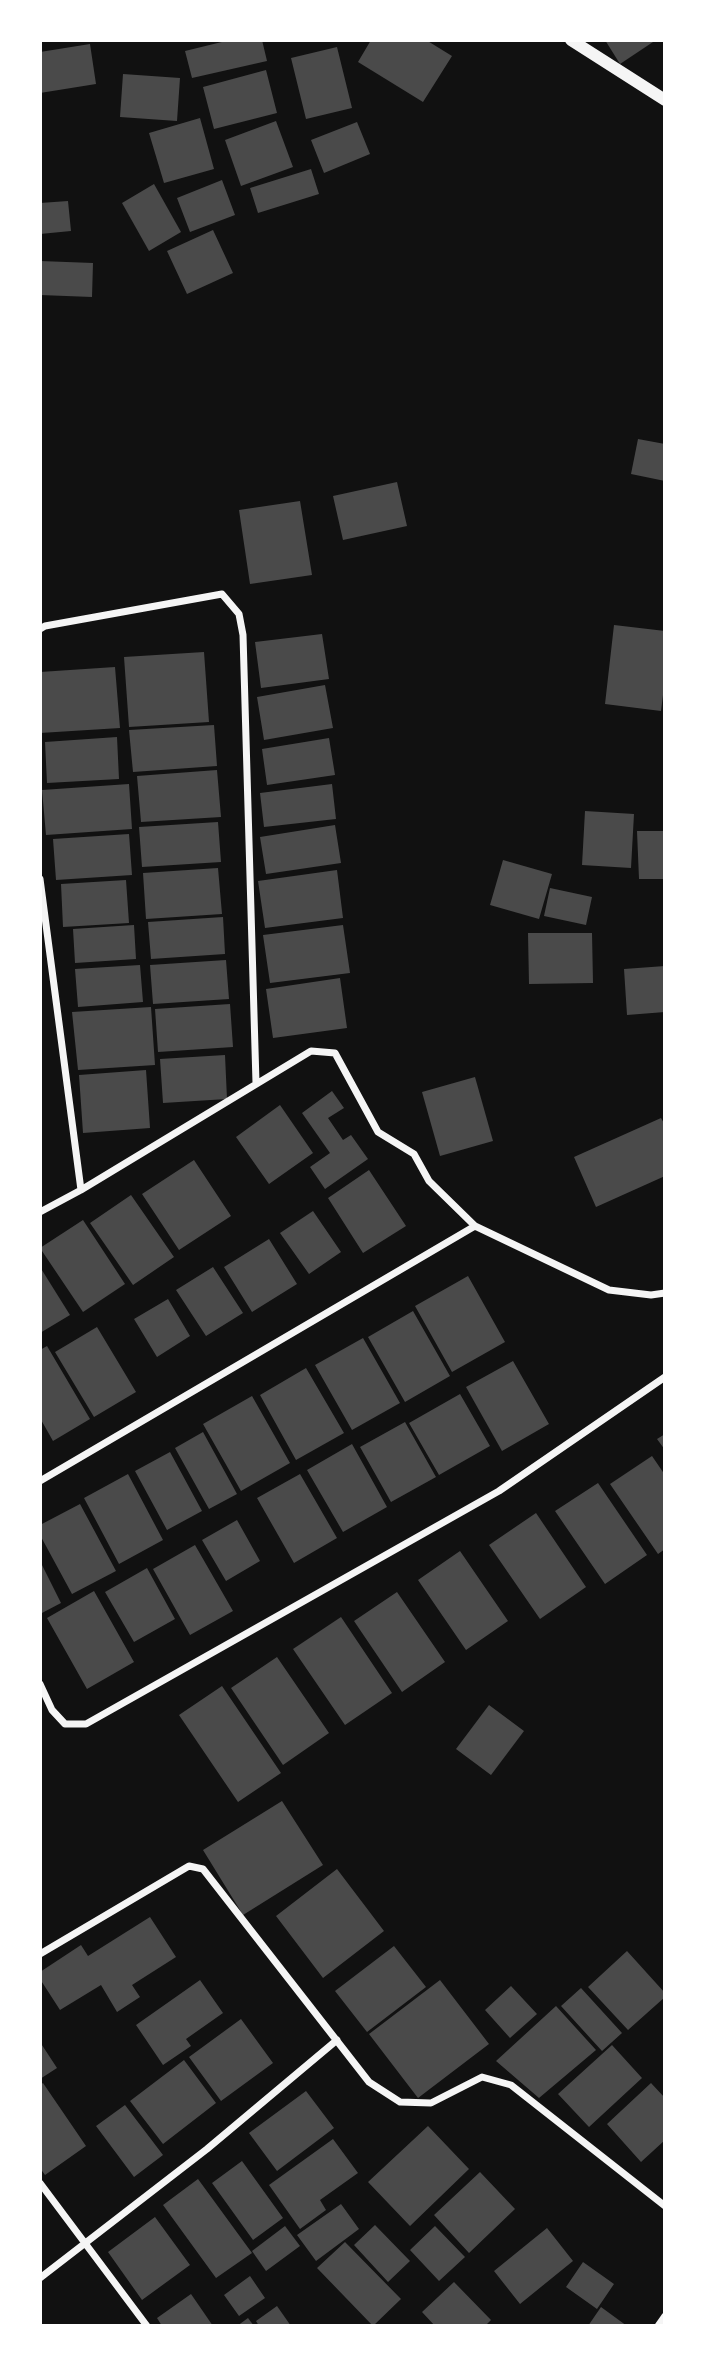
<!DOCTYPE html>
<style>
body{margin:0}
#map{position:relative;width:705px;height:2366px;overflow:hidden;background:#111;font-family:Roboto,sans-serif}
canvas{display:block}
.frame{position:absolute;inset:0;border:42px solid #fff;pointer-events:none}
</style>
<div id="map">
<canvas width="705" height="2366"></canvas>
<div class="frame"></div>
</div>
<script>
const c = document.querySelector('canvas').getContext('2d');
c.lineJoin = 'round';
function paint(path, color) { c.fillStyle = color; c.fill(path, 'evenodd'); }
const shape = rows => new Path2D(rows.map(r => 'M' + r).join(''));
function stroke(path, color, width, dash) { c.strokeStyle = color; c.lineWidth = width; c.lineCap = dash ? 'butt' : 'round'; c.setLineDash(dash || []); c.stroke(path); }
paint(shape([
 [230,40,262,40,267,61,192,78,185,51],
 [371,40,426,40,452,56,423,102,358,62],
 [605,40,656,40,620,64],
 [90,44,96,84,40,93,40,52],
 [337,47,352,108,306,119,291,58],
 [266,70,277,113,214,129,203,87],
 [123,74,180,78,177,121,120,117],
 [200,118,214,169,164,183,149,133],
 [276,121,293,167,241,186,225,140],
 [357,122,370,154,324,173,311,140],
 [311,169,319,194,258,213,250,188],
 [222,180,235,215,190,232,177,198],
 [154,184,181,232,149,251,122,203],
 [68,201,71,231,40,234,40,203],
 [213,230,233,273,187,294,167,251],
 [40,261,93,263,92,297,40,295],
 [638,439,665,444,665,481,631,474],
 [397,482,407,526,343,540,333,496],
 [300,501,312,575,250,584,239,510],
 [614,625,665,631,665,679,661,711,605,704],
 [322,634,329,679,261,688,255,642],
 [204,652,209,722,129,727,124,657],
 [115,667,120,728,40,733,40,672],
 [325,685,333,728,264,740,257,697],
 [214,725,217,766,133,772,129,730],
 [117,737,119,779,47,783,45,742],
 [329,738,335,775,267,785,262,749],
 [217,770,221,817,141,822,137,776],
 [129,784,132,829,46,835,42,790],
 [332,784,336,819,264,827,260,793],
 [585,811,634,814,631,868,582,865],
 [218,822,221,862,142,867,139,827],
 [335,825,341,863,266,874,260,837],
 [637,831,665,831,665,879,639,879],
 [129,834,132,875,56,880,53,839],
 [503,860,552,874,539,919,490,905],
 [218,868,222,914,146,919,143,873],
 [337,870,343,918,265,928,258,881],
 [126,880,129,923,63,927,61,884],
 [550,888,592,897,586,925,544,916],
 [223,917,225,954,151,959,148,922],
 [134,925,136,959,75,963,73,929],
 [343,925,350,973,270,983,263,935],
 [528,933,592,933,593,983,529,984],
 [226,960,229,999,153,1004,150,965],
 [140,965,143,1002,78,1007,75,969],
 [665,966,665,1012,627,1015,624,969],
 [340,978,347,1028,273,1038,266,989],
 [230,1004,233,1047,158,1052,155,1009],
 [151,1007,155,1065,78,1070,72,1012],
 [225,1055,227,1099,163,1103,160,1059],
 [146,1070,150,1128,83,1133,79,1075],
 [475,1077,493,1141,440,1156,422,1092],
 [332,1091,344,1108,328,1118,343,1140,351,1135,368,1159,325,1189,310,1167,330,1153,302,1113],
 [280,1105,313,1153,269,1184,236,1137],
 [661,1118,665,1125,665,1176,596,1207,574,1157],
 [194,1160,231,1216,179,1250,142,1194],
 [369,1170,406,1226,363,1253,328,1198],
 [131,1195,174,1257,133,1285,90,1223],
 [313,1211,341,1252,309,1274,280,1233],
 [83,1220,125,1284,83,1312,40,1248],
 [269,1239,297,1284,252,1312,224,1267],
 [40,1267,70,1315,40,1333],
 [213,1267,243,1313,206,1336,176,1290],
 [468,1276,505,1342,452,1372,415,1306],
 [168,1299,190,1336,157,1357,134,1319],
 [413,1311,450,1376,405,1402,368,1337],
 [97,1327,136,1392,94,1417,55,1352],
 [363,1338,400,1403,352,1430,315,1365],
 [47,1346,90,1419,53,1441,40,1418,40,1350],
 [513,1361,549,1424,502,1451,466,1387],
 [306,1368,344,1433,296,1460,260,1395],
 [460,1394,490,1446,439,1475,409,1423],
 [252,1396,290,1463,241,1491,203,1424],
 [405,1422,436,1477,391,1502,360,1447],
 [203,1432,237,1494,209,1509,175,1448],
 [665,1434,665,1450,657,1439],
 [352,1444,387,1507,343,1532,307,1470],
 [170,1452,202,1511,167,1530,135,1471],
 [652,1456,665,1475,665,1549,658,1554,610,1484],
 [128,1474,163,1540,119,1564,84,1498],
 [300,1474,337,1538,294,1563,257,1498],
 [598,1483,647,1555,605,1584,555,1511],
 [80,1504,116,1571,72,1594,40,1535,40,1525],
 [536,1513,586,1587,540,1619,489,1545],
 [237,1520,260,1561,226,1581,202,1540],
 [195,1545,233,1611,190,1635,153,1569],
 [460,1551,508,1621,466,1650,418,1580],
 [40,1561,61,1603,40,1614],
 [147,1568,175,1619,134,1642,105,1592],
 [94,1591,134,1662,87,1689,47,1618],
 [397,1592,445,1662,402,1692,354,1621],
 [341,1617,392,1693,345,1725,293,1649],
 [277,1657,329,1733,283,1765,231,1688],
 [222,1686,281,1773,238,1802,179,1715],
 [489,1705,524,1731,491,1775,456,1749],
 [282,1801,323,1865,243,1915,203,1850],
 [337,1869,384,1931,323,1978,276,1916],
 [150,1917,176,1957,132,1985,140,1997,117,2012,101,1985,60,2010,40,1979,40,1972,81,1945,88,1956],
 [394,1946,426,1987,367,2032,335,1991],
 [627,1951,665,1993,665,1997,628,2030,588,1987],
 [200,1980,223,2013,186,2039,191,2046,163,2065,136,2025],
 [440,1980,489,2044,418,2098,369,2034],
 [511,1986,537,2014,510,2038,485,2010],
 [581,1988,622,2033,602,2051,561,2006],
 [556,2006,596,2050,539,2098,496,2061],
 [241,2019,273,2063,221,2101,189,2057],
 [40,2042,57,2068,40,2079],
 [612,2045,642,2078,589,2127,558,2094],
 [184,2060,216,2103,163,2144,130,2101],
 [43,2083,86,2146,45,2175,40,2168,40,2085],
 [651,2083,665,2098,665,2140,641,2162,607,2124],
 [306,2091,334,2128,277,2171,249,2133],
 [125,2105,163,2155,134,2177,96,2126],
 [428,2126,469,2169,410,2226,368,2182],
 [333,2139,358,2173,320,2200,326,2210,300,2229,269,2185],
 [242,2161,283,2218,253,2240,212,2183],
 [480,2172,515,2209,469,2253,434,2215],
 [198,2179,252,2253,216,2278,163,2205],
 [341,2204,359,2229,316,2261,297,2235],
 [155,2217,190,2265,142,2300,108,2252],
 [375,2225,410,2261,388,2282,354,2245],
 [285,2226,300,2246,266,2271,252,2251],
 [435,2226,465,2257,439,2281,410,2250],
 [547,2228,573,2261,520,2304,494,2271],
 [345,2242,401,2299,373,2326,317,2268],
 [583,2262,614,2284,597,2309,566,2287],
 [250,2276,265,2298,239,2316,224,2295],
 [454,2282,491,2320,485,2326,435,2326,422,2312],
 [191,2294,213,2326,162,2326,157,2318],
 [277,2306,291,2326,259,2326,256,2321],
 [601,2307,627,2326,588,2326],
 [248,2318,254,2326,237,2326]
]), '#4a4a4a');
stroke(shape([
 [40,629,45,626,222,594,239,614,243,635,256,1083],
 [40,879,81,1190],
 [40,1212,81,1190,311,1051,335,1053,378,1132,414,1154,429,1181,475,1226,609,1290,651,1295,665,1293],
 [40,1481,475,1226],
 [40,1684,52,1710,65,1724,86,1724,499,1491,665,1377],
 [40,1954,189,1866,203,1869,369,2082,400,2102,431,2103,482,2077,511,2085,665,2206],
 [40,2183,147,2326],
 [40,2278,207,2149,337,2040],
 [658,2326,665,2316]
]), '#f5f5f5', 7);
stroke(shape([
 [571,40,665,100]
]), '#f5f5f5', 12);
</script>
